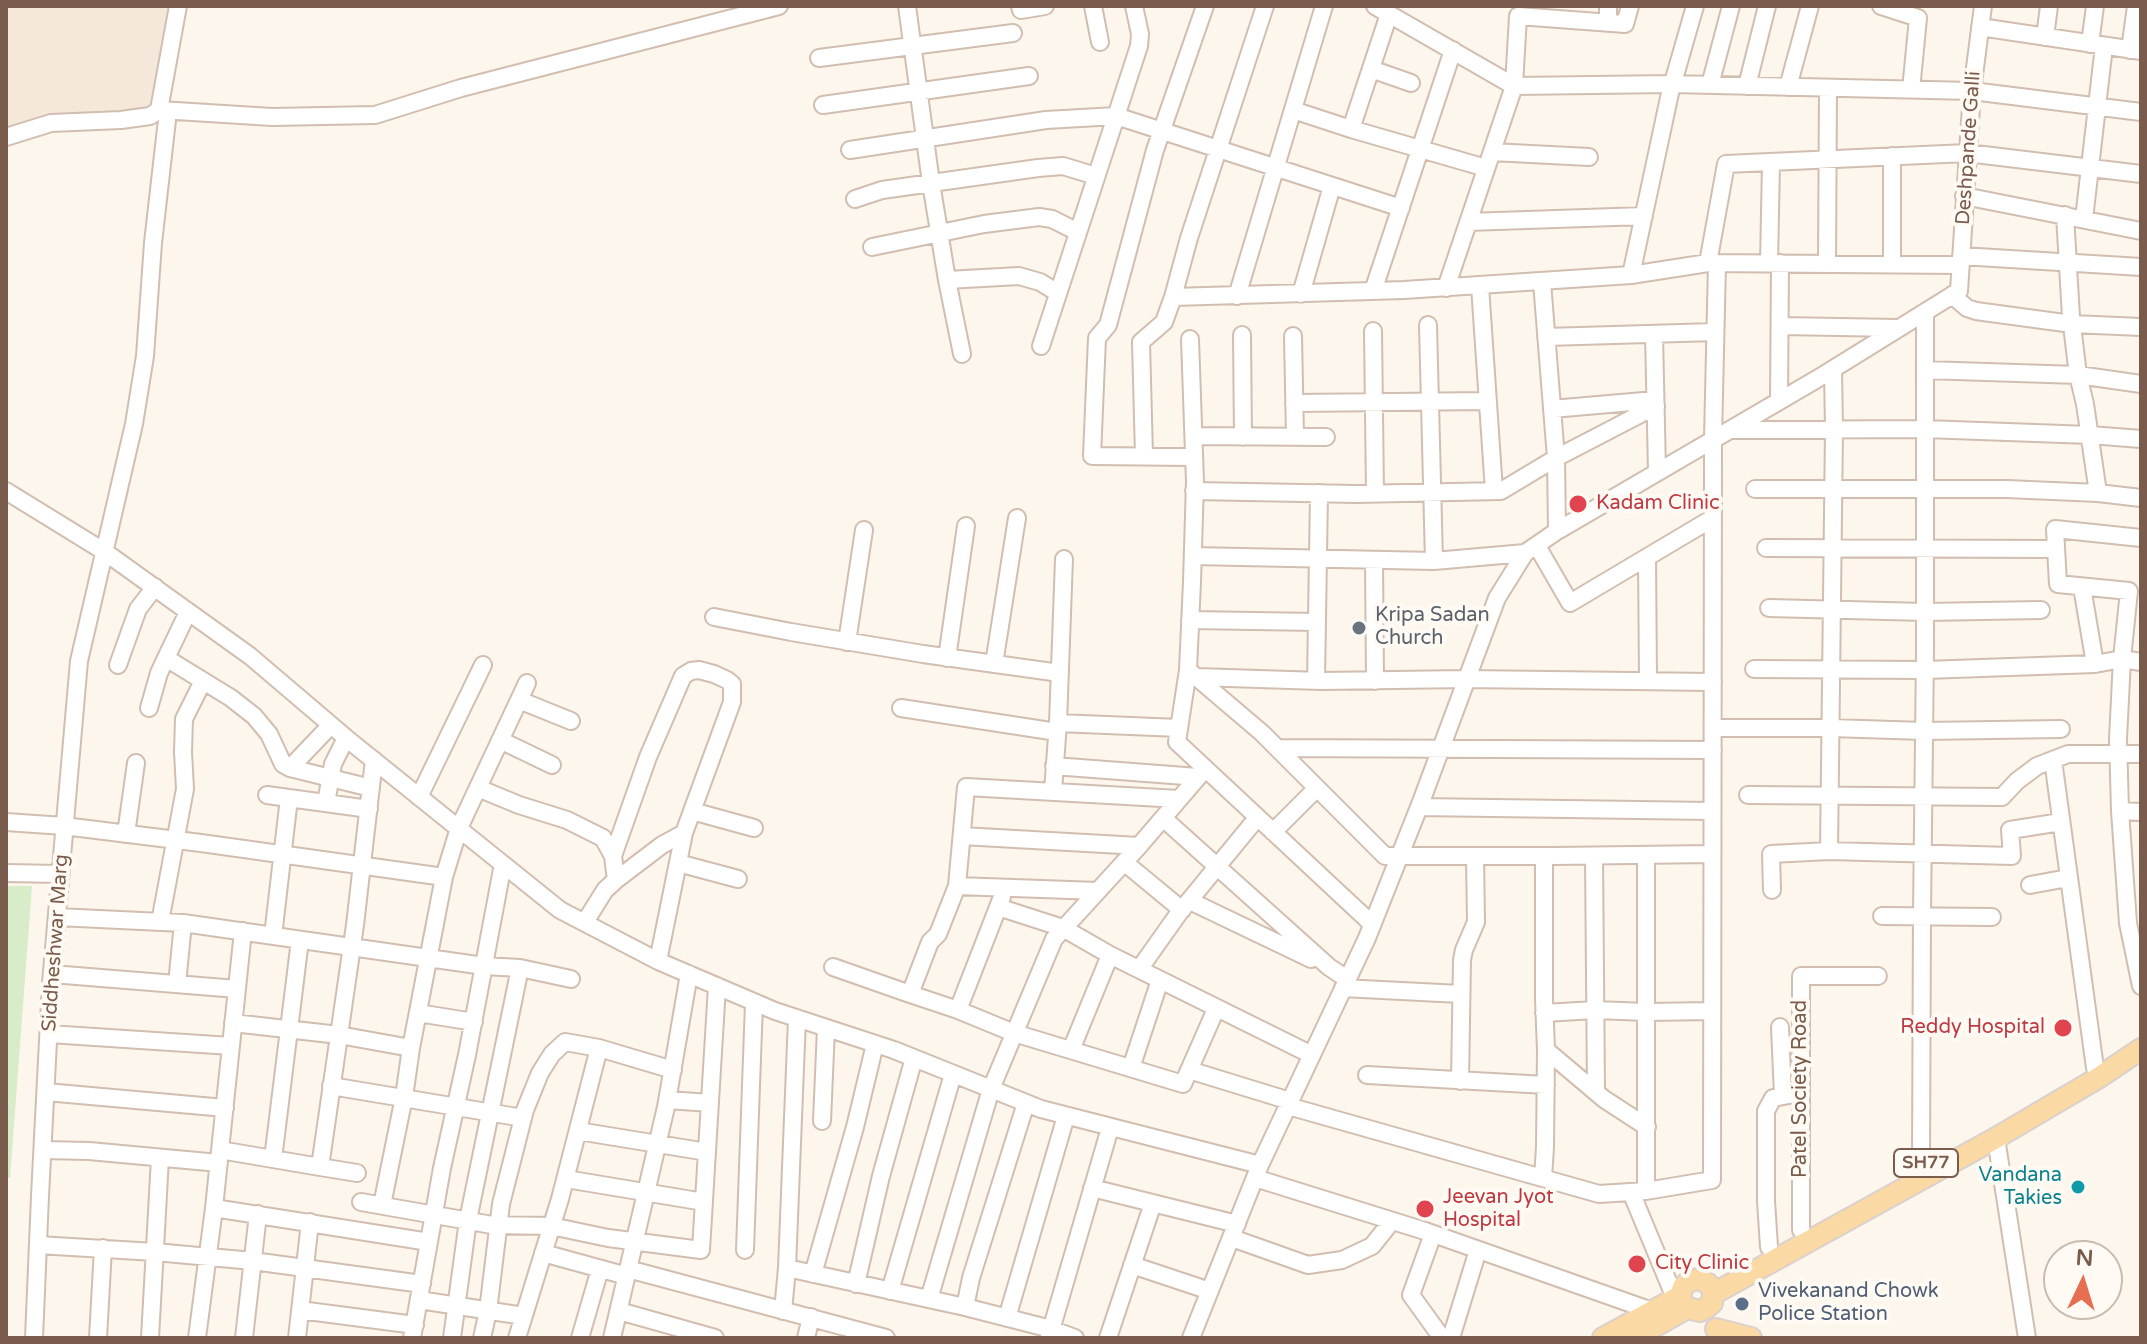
<!DOCTYPE html>
<style>
body{margin:0}
#map{position:relative;width:2147px;height:1344px;overflow:hidden;background:#fdf6ec;font-family:"Varela Round",sans-serif}
canvas{display:block}
.frame{position:absolute;inset:0;border:8px solid #7a5c4d;pointer-events:none}
.north{position:absolute;left:2043px;top:1240px;width:80px;height:80px;box-sizing:border-box;background:#fffaf3;border:2px solid #cabbb1;border-radius:50%;rotate:4deg;font-size:22px;font-weight:700;line-height:32px;text-align:center;color:#7a5c4d}
.north::after{content:'';display:block;margin:auto;width:28px;height:36px;background:#e76f51;clip-path:polygon(50% 0,100% 100%,50% 72%,0 100%)}
</style>
<div id="map">
<canvas width="2147" height="1344"></canvas>
<div class="frame"></div>
<div class="north">N</div>
</div>
<script>
const c = document.querySelector('canvas').getContext('2d');
c.lineJoin = 'round';
function paint(path, color) { c.fillStyle = color; c.fill(path, 'evenodd'); }
const shape = rows => new Path2D(rows.map(r => 'M' + r).join(''));
function stroke(path, color, width, dash) { c.strokeStyle = color; c.lineWidth = width; c.lineCap = dash ? 'butt' : 'round'; c.setLineDash(dash || []); c.stroke(path); }
function drawText(font, color, halo, rows, align = 'center') {
  c.font = font + ' "Varela Round",sans-serif'; c.lineWidth = 8; c.setLineDash([]); c.textBaseline = 'middle'; c.strokeStyle = halo; c.fillStyle = color; for (const [text, x, y, turn = 0] of rows) {
    c.save(); c.translate(x, y); c.rotate((+turn || 0) * Math.PI / 180); c.textAlign = isNaN(turn) ? turn : align; if (halo) c.strokeText(text, 0, 0); c.fillText(text, 0, 0); c.restore();
  }
}
paint(shape([
 [6,6,174,6,157,100,148,110,6,131]
]), '#f5e8da');
paint(shape([
 [6,886,32,886,10,1178,6,1178]
]), '#d8ecc9');
const minor = shape([
 [907,6,931,183,947,280,962,354],
 [1020,6,1021,10,1045,6],
 [1093,6,1100,42],
 [1265,6,1189,238,1173,297,1404,290,1631,275,1670,93,1695,6],
 [1375,6,1514,86,1672,84,1972,91,2141,112],
 [1881,6,1918,18,1911,90],
 [1608,23,1608,6],
 [1980,27,2141,51],
 [2045,37,2049,6],
 [2090,44,2095,6],
 [2130,50,2136,6],
 [819,58,1013,33],
 [1371,69,1411,83],
 [1710,85,1731,6],
 [1747,86,1767,6],
 [1788,87,1810,6],
 [823,105,1029,76],
 [160,110,272,117,375,115,461,88,779,6],
 [1293,110,1351,129,1486,168],
 [1351,129,1389,14],
 [6,137,51,123,121,120,150,116,159,110,178,6],
 [850,150,1046,120,1116,116,1401,208],
 [1492,152,1589,157],
 [1964,196,2141,231],
 [855,199,882,190,1038,168,1063,166,1096,176],
 [2065,215,2071,317,2078,375,2085,404,2098,493],
 [2084,219,2104,46],
 [1468,222,1644,216],
 [872,247,984,224,1039,217,1052,219,1078,232],
 [1961,256,2141,267],
 [1708,263,1726,164,1967,153,2141,174],
 [1769,263,1771,163],
 [1827,264,1828,88],
 [1892,264,1892,156],
 [1631,275,1708,263,1960,265],
 [947,280,1019,276,1040,282,1058,293],
 [1542,282,1556,458,1557,531],
 [1480,286,1494,491],
 [1446,288,1514,86,1518,16,1625,24,1630,6],
 [1373,291,1453,50],
 [1301,294,1332,186],
 [1952,295,1967,308,1976,311,2072,324,2141,327],
 [1237,296,1324,6],
 [1428,325,1434,561],
 [1780,326,1898,328],
 [1373,331,1375,494],
 [1654,334,1657,472],
 [1242,335,1243,437],
 [1293,336,1295,437],
 [1546,337,1715,332],
 [1190,339,1195,482,1192,582,1188,670,1177,742,1372,924],
 [1041,346,1139,46,1140,34,1134,6],
 [1925,370,2078,375,2141,384],
 [1779,401,1780,263],
 [1294,403,1488,401],
 [1552,409,1655,400],
 [1731,430,1925,429,2090,435,2141,439],
 [1194,436,1326,437],
 [1144,456,1141,342,1164,322,1173,297],
 [1194,457,1092,456,1097,338,1108,325,1155,150,1205,6],
 [1755,489,2007,489,2098,493,2141,498],
 [6,491,105,552,250,656,351,742,560,910,658,961,775,1011,894,1050,1041,1109,1260,1165],
 [1194,491,1356,494,1501,491,1556,458,1656,406],
 [2141,538,2055,529,2058,584,2129,591,2122,659,2141,662],
 [1537,546,1570,603,1713,518],
 [1766,548,2056,549],
 [1193,556,1434,561,1525,553],
 [1647,557,1648,680],
 [1374,560,1375,681],
 [2082,587,2095,664],
 [1769,608,1925,612,2041,610],
 [188,612,166,658,231,698,254,716,269,734,283,764,290,768,371,788],
 [714,617,791,632,923,654,1060,673],
 [1190,620,1317,622],
 [847,642,864,530],
 [947,658,966,526],
 [994,664,1017,518],
 [118,665,138,609,155,587],
 [1754,669,1925,670,2095,664,2122,659,2118,739,2120,811,2128,923,2141,986],
 [1188,670,1262,733,1385,856,1554,856,1712,854],
 [1197,677,1321,681,1466,679,1713,682],
 [1316,681,1319,493],
 [519,700,571,721],
 [149,708,159,673,166,658],
 [901,708,1057,732],
 [1058,723,1179,728],
 [1713,728,1831,728,1924,731,2061,729],
 [500,740,552,765],
 [1277,748,1713,750],
 [2053,760,2095,1068],
 [1054,766,1198,777],
 [290,768,331,725],
 [478,788,519,805,567,820,603,838,613,856,616,880],
 [1053,791,1058,723,1064,559],
 [267,795,369,809],
 [1748,795,2002,797,2017,781,2037,766,2068,754,2141,754],
 [419,797,483,665],
 [326,803,333,764,346,738],
 [1419,807,1712,811],
 [692,811,754,828],
 [2120,811,2141,812],
 [1163,818,1329,967,1347,979],
 [6,822,64,826,201,843,444,877,411,1048,404,1097,382,1205],
 [1273,832,1317,788],
 [126,834,136,763],
 [962,836,1139,846],
 [1829,851,1834,430,1833,369],
 [1646,855,1646,1191,1712,1180,1713,439,1717,263],
 [613,856,648,757,683,676,691,671,699,670,714,674,727,680,732,684,732,702,684,833,658,961],
 [1544,856,1544,999,1546,1050,1604,1099,1647,1127],
 [1594,856,1596,1091],
 [1124,862,1182,910],
 [678,863,738,879],
 [6,873,60,874],
 [444,877,459,828,527,683],
 [2030,885,2068,878],
 [957,886,966,787,1179,799],
 [1772,890,1771,854,1829,851,2012,856,2010,830,2061,822],
 [1098,891,957,886,938,934,930,942,910,994,958,1010,1014,1033,1183,1084,1216,1009],
 [1190,901,1311,959],
 [998,907,1063,928,1110,955,1312,1055],
 [1882,916,1992,917],
 [57,917,183,923,484,966,520,968,571,979],
 [160,922,185,789,183,752,184,719,203,681],
 [585,922,605,890,616,880,662,845,684,833],
 [273,936,289,798],
 [833,967,910,994],
 [1140,968,1179,913,1257,818],
 [52,974,237,989],
 [177,984,183,923],
 [1343,988,1460,994],
 [958,1010,1002,897],
 [418,1013,474,1022],
 [1544,1013,1595,1010,1647,1012,1712,1011],
 [233,1023,339,1035,411,1048],
 [1780,1027,1783,1096],
 [49,1034,231,1046],
 [1071,1050,1110,955],
 [1131,1068,1160,980],
 [1189,1070,1290,1101],
 [1367,1075,1546,1085],
 [1460,1081,1462,960,1464,950,1476,922,1475,857],
 [331,1086,523,1118],
 [46,1092,225,1108],
 [668,1100,710,1103],
 [1288,1106,1599,1194,1646,1191],
 [822,1121,826,1028],
 [578,1131,707,1152],
 [1996,1138,2027,1338],
 [43,1150,89,1151,219,1163],
 [220,1150,320,1167,355,925,374,760],
 [273,1159,300,940],
 [1921,1165,1922,914,1925,652,1925,312],
 [320,1167,357,1173],
 [1255,1178,1425,1231,1652,1311],
 [1543,1178,1545,1147,1546,1050],
 [566,1179,704,1202],
 [1092,1188,1237,1224],
 [1631,1192,1675,1298],
 [361,1202,492,1225,551,1226,608,1238,701,1250,717,986],
 [214,1208,429,1242],
 [1801,1230,1801,976,1878,976],
 [1433,1234,1411,1295,1442,1338],
 [1232,1238,1308,1265,1342,1260,1372,1246,1392,1221],
 [38,1245,155,1252,253,1261,422,1284],
 [1769,1247,1766,1201,1766,1111,1773,1098,1800,1093],
 [745,1250,754,1003],
 [543,1253,627,1276],
 [1132,1265,1210,1291],
 [787,1268,965,1307,1051,1329,1075,1338],
 [628,1269,886,1338],
 [813,1274,855,1127,875,1044],
 [856,1284,881,1176,914,1058],
 [890,1291,953,1074],
 [929,1299,991,1089,1054,939,1139,846,1205,769],
 [419,1300,524,1316],
 [965,1307,971,1278,1026,1103],
 [300,1310,415,1325],
 [619,1311,715,1338],
 [783,1311,787,1268,797,1018],
 [1007,1318,1066,1116],
 [1049,1337,1110,1128],
 [34,1338,40,1196,51,983,79,661,134,424,145,356,153,243,168,111],
 [98,1338,103,1248],
 [150,1338,160,1158],
 [197,1338,214,1208,243,931],
 [244,1338,258,1214],
 [297,1338,310,1222],
 [412,1338,442,1168,467,1055,503,864],
 [452,1338,468,1220,520,968],
 [482,1338,488,1311,501,1204,525,1110,540,1073,552,1054,565,1042,599,1048],
 [517,1338,560,1199,599,1048,673,1070],
 [580,1338,600,1269],
 [612,1338,666,1107,689,974],
 [806,1338,811,1317],
 [1108,1338,1153,1203],
 [1191,1338,1260,1165,1367,938,1421,802,1497,598,1525,553,1557,531,1817,379,1959,291,1972,91,1983,6],
 [1451,1338,1478,1250]
]);
const major = shape([
 [1684,1305,1680,1296,1683,1287,1689,1281,1698,1279,1706,1282,1712,1288,1713,1294],
 [1716,1329,1751,1338],
 [1603,1338,1680,1296],
 [1634,1338,1687,1308,1700,1311,1706,1308,1712,1303,1713,1294,1996,1138,2098,1078,2141,1049]
]);
stroke(minor, '#d1beb0', 20);
stroke(major, '#dad1cd', 24);
stroke(minor, '#fff', 16);
stroke(major, '#fbd9a5', 20);
for (const [x, y, r, color] of [
 [1578,504,10,"#e0444e"],
 [1359,628,8,"#6b7280"],
 [2063,1028,10,"#e0444e"],
 [2078,1187,8,"#0f9aa8"],
 [1425,1209,10,"#e0444e"],
 [1637,1264,10,"#e0444e"],
 [1742,1304,8,"#5c6f8a"]
]) { const dot = new Path2D(); dot.arc(x, y, r, 0, 2 * Math.PI); c.fillStyle = color; c.fill(dot); stroke(dot, '#fffaf3', 3); }
for (const [x, y, w] of [
 [1926,1163,64]
]) { const box = new Path2D(); box.roundRect(x - w / 2, y - 14, w, 28, 6); c.fillStyle = '#fffaf3'; c.fill(box); stroke(box, '#7a5c4d', 2); }
drawText('bold 18px', '#7a5c4d', null, [
 ["SH77",1926,1163]
]);
drawText('20px', '#7a5c4d', '#fffaf3', [
 ["Deshpande Galli",1969,148,-86],
 ["Siddheshwar Marg",56,943,-86],
 ["Patel Society Road",1801,1089,-90]
]);
drawText('20px', '#be3a42', '#fffaf3', [
 ["Kadam Clinic",1596,504],
 ["Reddy Hospital",2045,1028,"right"],
 ["Jeevan Jyot",1443,1198],
 ["Hospital",1443,1221],
 ["City Clinic",1655,1264]
], 'left');
drawText('20px', '#5b616d', '#fffaf3', [
 ["Kripa Sadan",1375,616],
 ["Church",1375,639]
], 'left');
drawText('20px', '#0d838f', '#fffaf3', [
 ["Vandana",2062,1176],
 ["Takies",2062,1199]
], 'right');
drawText('20px', '#4e5e75', '#fffaf3', [
 ["Vivekanand Chowk",1758,1292],
 ["Police Station",1758,1315]
], 'left');
</script>
